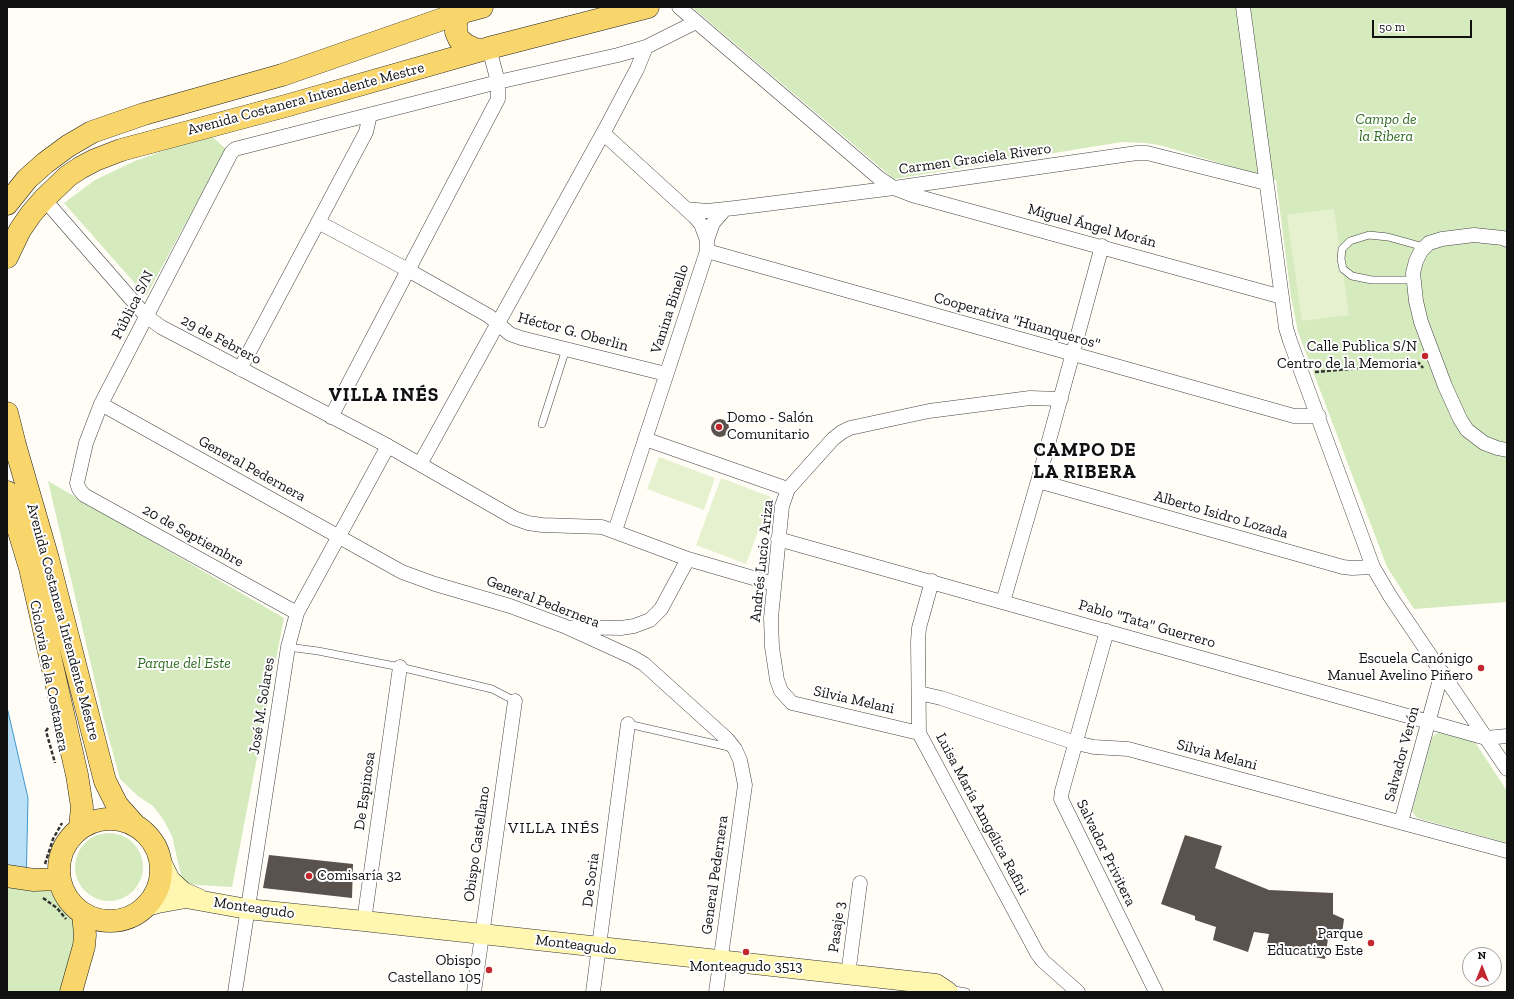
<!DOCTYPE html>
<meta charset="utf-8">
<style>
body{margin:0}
#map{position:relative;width:1514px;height:999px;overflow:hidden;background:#fffdf5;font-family:"Zilla Slab",serif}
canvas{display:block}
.frame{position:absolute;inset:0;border:8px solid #111;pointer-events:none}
.north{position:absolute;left:1462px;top:947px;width:40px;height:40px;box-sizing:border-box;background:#fff;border:1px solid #a0a0a0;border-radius:50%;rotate:0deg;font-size:11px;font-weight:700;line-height:16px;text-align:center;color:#111}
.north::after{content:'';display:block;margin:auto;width:14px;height:18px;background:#c4262e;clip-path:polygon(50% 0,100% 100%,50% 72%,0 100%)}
.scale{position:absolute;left:1372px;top:20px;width:100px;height:18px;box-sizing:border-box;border:2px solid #111;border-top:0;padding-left:5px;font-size:12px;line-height:14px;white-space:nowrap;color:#111;-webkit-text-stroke:3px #fff;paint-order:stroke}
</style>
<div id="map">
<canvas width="1514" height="999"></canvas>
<div class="frame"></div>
<div class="north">N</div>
<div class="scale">50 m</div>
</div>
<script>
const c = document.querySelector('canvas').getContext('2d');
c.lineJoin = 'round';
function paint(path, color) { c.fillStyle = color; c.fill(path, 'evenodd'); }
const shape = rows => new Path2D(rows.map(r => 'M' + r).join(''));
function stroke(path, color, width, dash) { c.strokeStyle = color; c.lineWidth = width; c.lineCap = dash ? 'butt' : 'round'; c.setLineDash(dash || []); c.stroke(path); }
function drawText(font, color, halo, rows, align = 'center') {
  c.font = font + ' "Zilla Slab",serif'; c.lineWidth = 4; c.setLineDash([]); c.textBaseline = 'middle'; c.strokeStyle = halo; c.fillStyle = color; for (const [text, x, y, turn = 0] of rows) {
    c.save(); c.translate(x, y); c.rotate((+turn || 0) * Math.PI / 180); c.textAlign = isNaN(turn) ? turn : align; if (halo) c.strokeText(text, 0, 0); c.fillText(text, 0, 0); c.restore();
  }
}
paint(shape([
 [696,7,1507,7,1507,602,1414,609,1387,567,1298,332,1291,297,1276,180,1163,146,1146,143,1122,142,894,179,693,8],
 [209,134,226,149,146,296,64,203,95,180,135,161],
 [48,481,284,618,232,887,183,884,172,836,163,819,153,806,138,796,120,779,103,716],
 [1440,731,1473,739,1507,791,1507,843,1417,818,1412,811,1432,737],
 '75 867a34 34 0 1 1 68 0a34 34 0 1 1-68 0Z',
 [7,876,58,879,69,902,83,914,71,992,7,992]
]), '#d5ebbd');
paint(shape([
 [1334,209,1349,315,1302,321,1287,215],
 [659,457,715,478,704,510,647,489],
 [721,478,771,497,746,564,696,545]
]), '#e6f2cf');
const water = shape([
 [7,707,28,798,26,889,7,886,7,707]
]);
paint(water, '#b9e0f7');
stroke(water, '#3f96cf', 1);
paint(shape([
 '711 428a9 9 0 1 1 18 0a9 9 0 1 1-18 0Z',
 [1185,835,1222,846,1215,868,1269,890,1333,893,1333,914,1344,919,1342,934,1329,932,1325,959,1266,948,1269,934,1254,932,1248,952,1213,940,1216,927,1195,920,1195,916,1161,904],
 [269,855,353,864,352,898,263,888]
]), '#5a524d');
const lane = shape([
 [1414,280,1372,280,1352,276,1343,269,1341,259,1342,249,1350,241,1369,235,1388,237,1424,247],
 [542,424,566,349],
 [288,647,318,651,400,667,492,689,515,701],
 [628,724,733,748],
 [949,989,966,992]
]);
const street = shape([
 [679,7,879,178,894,188,912,195,1282,297],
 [1243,7,1286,328,1290,341,1373,567,1390,596,1507,769],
 [603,133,695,217,701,224,707,240,707,251,615,531],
 [44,199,146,316,161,327,388,446,514,518,528,523,542,525,602,527,688,559,774,584],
 [686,209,707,211,735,208,894,188,1137,153,1147,153,1266,183],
 [318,222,408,270,489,316,510,334,521,338,666,374],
 [707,240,713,223,725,209],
 [1507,240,1503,238,1474,235,1442,239,1429,243,1421,251,1416,261,1413,273,1416,301,1421,322,1445,386,1460,419,1467,430,1484,443,1497,448,1507,450],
 [707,251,1294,416,1319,416],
 [240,369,366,132,370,115],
 [101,404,402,572,435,584,510,606,564,626,632,657,644,664,727,739,735,749,740,760,745,785,716,992],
 [331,417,498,99,498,82,489,48],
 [645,439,788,489],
 [420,464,607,126,637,69,646,47],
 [1038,481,1343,567,1352,568,1373,567],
 [778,539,1486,738,1507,736],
 [932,581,919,628,918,641,919,733,1037,953,1043,961,1078,992],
 [1003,602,1038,481,1102,246],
 [297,613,84,495,79,489,77,483,86,443,101,404,231,153,235,149,498,82,618,55,646,47,696,22],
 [574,627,621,628,634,626,650,620,661,609,688,559],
 [1107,631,1062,791,1061,799,1156,992],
 [919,693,941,698,1076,743,1094,747,1128,749,1507,851],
 [919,733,792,703,781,691,777,680,772,647,771,618,782,506,788,489,833,439,842,432,850,428,929,411,1030,398,1061,399],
 [1401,822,1442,672],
 [364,921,400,667],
 [848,975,860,883],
 [235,992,288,647,297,613,388,446],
 [474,992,515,701],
 [593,992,628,724]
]);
const secondary = shape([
 [161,862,170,880,183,892,199,899],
 [146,906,158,903,186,898,247,909,364,921,936,984,948,992]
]);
const primary = shape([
 [460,13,456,22,456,32,459,39,466,45,479,51],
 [7,204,27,179,45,163,68,146,92,132,144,114,282,75,460,13,482,7],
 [7,257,20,230,31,214,44,199,68,176,80,168,95,160,121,150,289,105,489,48,648,7],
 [7,413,15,445,48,559,105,781,117,805,134,824],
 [7,492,30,568,77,775,82,807,80,827],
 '59 870a51 51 0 1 1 102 0a51 51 0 1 1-102 0Z',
 [7,876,34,880,58,879],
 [71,992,84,946,85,935,83,914]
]);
stroke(lane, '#444', 8);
stroke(street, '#444', 15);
stroke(secondary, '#333', 21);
stroke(primary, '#222', 23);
stroke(shape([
 [1315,372,1419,363,1423,368],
 [48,728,46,731,55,763],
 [45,864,53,839,62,823],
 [43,898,57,908,66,919]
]), '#333', 2.5, [4, 2]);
stroke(lane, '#fff', 7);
stroke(street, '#fff', 14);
stroke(secondary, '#fff6b0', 20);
stroke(primary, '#f9d66b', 22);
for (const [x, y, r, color] of [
 [1425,356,4,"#c4262e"],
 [719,427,4,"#c4262e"],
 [1481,668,4,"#c4262e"],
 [309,876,4,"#c4262e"],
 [1371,943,4,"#c4262e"],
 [746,952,4,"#c4262e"],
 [489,970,4,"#c4262e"]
]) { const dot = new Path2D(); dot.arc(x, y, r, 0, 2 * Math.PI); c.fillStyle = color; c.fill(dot); stroke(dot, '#fff', 1.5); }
drawText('15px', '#111', '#fff', [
 ["Avenida Costanera Intendente Mestre",306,99,-15],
 ["Carmen Graciela Rivero",975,159,-8],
 ["Miguel Ángel Morán",1092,226,15],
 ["Pública S/N",133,305,-63],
 ["Vanina Binello",670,309,-72],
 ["Cooperativa \"Huanqueros\"",1017,321,16],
 ["Héctor G. Oberlin",573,332,15],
 ["29 de Febrero",221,340,28],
 ["General Pedernera",252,469,29],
 ["Alberto Isidro Lozada",1221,515,16],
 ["20 de Septiembre",193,536,29],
 ["Andrés Lucio Ariza",762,561,-84],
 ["General Pedernera",543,602,21],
 ["Avenida Costanera Intendente Mestre",63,622,75],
 ["Pablo \"Tata\" Guerrero",1147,624,16],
 ["Ciclovia de la Costanera",49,676,79],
 ["Silvia Melani",854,700,13],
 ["José M. Solares",262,706,-81],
 ["Salvador Verón",1402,754,-75],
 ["Silvia Melani",1217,755,15],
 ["De Espinosa",365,791,-82],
 ["Luisa María Amgélica Rafini",982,814,62],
 ["Obispo Castellano",477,844,-82],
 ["Salvador Privitera",1106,853,64],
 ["General Pedernera",715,875,-82],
 ["De Soria",591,880,-83],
 ["Monteagudo",254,908,8],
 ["Pasaje 3",837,927,-82],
 ["Monteagudo",576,945,7]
]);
drawText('italic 15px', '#2f6b1f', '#fff', [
 ["Campo de",1386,120],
 ["la Ribera",1386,137],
 ["Parque del Este",184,664]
]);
drawText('15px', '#111', '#fff', [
 ["Calle Publica S/N",1417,347],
 ["Centro de la Memoria",1417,364],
 ["Domo - Salón",727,418,"left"],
 ["Comunitario",727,435,"left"],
 ["Escuela Canónigo",1473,659],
 ["Manuel Avelino Piñero",1473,676],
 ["Comisaría 32",317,876,"left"],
 ["Parque",1363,934],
 ["Educativo Este",1363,951],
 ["Obispo",481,961],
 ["Castellano 105",481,978],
 ["Monteagudo 3513",746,967,"center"]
], 'right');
c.letterSpacing = '1px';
drawText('16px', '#111', '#fff', [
 ["VILLA INÉS",554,828]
]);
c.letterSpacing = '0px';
c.letterSpacing = '1px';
drawText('bold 19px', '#111', '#fff', [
 ["VILLA INÉS",384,396],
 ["CAMPO DE",1085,451],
 ["LA RIBERA",1085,473]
]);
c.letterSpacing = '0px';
</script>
